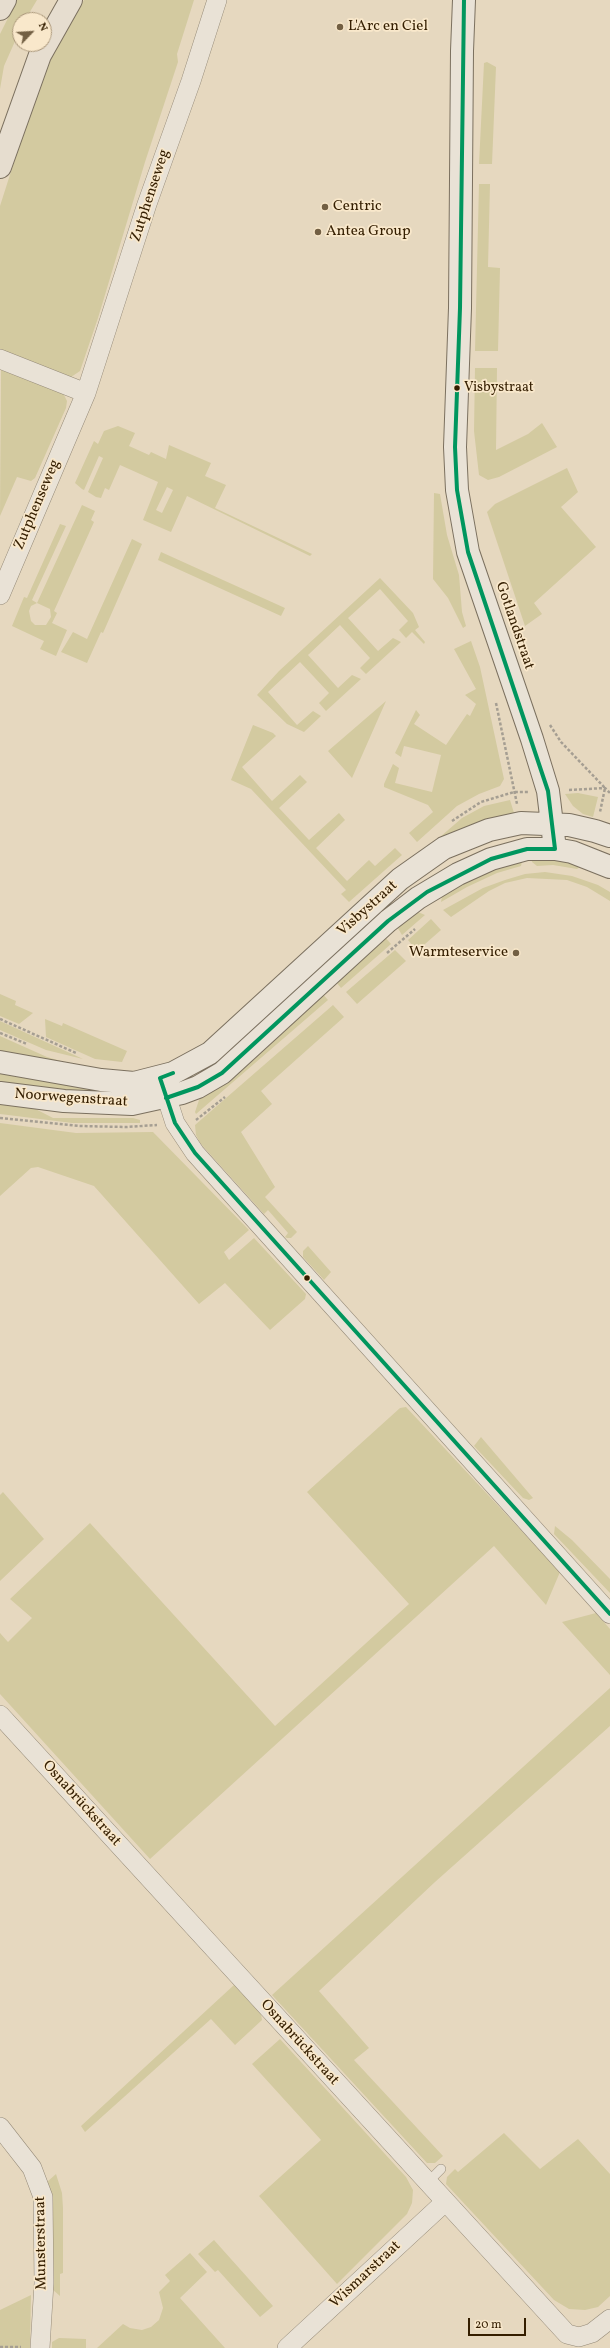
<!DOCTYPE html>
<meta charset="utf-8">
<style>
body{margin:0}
#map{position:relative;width:610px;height:2348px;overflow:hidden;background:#e6d8bf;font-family:Vollkorn,serif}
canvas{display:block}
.north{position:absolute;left:12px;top:12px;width:40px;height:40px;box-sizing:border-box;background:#f9e8cb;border:1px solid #aa977a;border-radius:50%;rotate:65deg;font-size:11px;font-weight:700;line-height:16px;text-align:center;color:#341e00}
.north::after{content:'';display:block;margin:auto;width:14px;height:18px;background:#725f43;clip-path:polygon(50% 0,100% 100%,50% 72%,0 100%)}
.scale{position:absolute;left:468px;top:2318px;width:58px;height:18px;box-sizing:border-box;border:2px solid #341e00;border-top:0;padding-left:5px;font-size:12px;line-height:14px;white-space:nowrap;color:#341e00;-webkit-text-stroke:3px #f9e8cb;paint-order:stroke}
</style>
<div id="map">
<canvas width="610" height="2348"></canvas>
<div class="north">N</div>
<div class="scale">20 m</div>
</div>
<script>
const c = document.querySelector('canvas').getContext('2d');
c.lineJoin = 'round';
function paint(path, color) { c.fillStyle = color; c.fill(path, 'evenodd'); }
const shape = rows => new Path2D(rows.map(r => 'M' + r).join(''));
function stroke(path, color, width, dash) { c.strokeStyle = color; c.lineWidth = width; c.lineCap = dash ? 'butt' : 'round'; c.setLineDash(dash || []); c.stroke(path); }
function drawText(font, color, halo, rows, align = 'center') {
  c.font = font + ' Vollkorn,serif'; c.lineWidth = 3.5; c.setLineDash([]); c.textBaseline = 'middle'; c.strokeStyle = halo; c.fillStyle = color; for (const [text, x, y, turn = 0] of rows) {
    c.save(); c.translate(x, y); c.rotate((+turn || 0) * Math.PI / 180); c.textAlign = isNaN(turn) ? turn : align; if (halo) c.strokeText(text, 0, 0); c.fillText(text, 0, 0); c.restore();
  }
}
paint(shape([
 [17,0,37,0,25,20,20,20,20,30,4,66,0,89,0,34],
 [84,0,194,0,177,54,178,62,145,162,98,318,80,371,71,377,0,352,0,206,38,87,54,48],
 [487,62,496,67,492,164,479,164,484,63],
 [479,184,490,184,488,267,500,268,498,351,475,351],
 [475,368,497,368,496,450,528,434,542,423,557,447,499,477,488,480,479,475,474,431],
 [1,369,63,393,67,401,66,408,35,478,31,481,17,477,0,516],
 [118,426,135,433,129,446,149,455,151,452,166,459,169,445,211,463,205,476,226,485,215,508,312,554,310,556,187,496,171,532,143,520,158,482,120,465,109,490,105,488,101,498,96,497,88,492,103,458,99,456,84,490,82,489,75,483,94,441,98,444,104,431],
 [167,487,173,490,162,513,156,510],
 [567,468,578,492,561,507,596,547,534,603,542,614,525,626,487,512,495,504],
 [434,493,440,494,447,535,459,575,462,612,466,626,463,628,448,598,433,579],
 [82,505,95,511,91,520,94,522,54,611,57,613,52,623,67,630,56,656,40,649,44,641,12,626,24,597,27,598,60,524,66,526,32,600,37,603],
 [37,603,50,609,51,617,46,625,35,625,31,621,29,611,31,606],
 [132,539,142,544,103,633,101,632,87,663,61,652,73,632,87,639],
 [161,552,285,608,281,616,158,560],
 [380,578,413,613,419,627,415,630,425,642,424,644,412,632,406,638,399,630,408,621,380,589,348,618,378,651,393,638,401,642,366,674,360,668,370,658,340,625,308,655,338,688,352,675,361,679,326,711,319,703,329,693,300,662,268,692,297,725,313,711,321,716,304,732,287,724,257,695,279,671],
 [471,641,480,667,504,779,500,786,479,794,457,806,417,842,409,833,433,812,428,805,384,787,384,784,393,764,399,768,395,783,432,792,441,755,404,746,401,757,395,753,416,710,420,715,414,724,446,745,467,714,470,716,476,704,465,695,476,689,454,649],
 [386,701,352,778,328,751],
 [253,725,273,733,276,736,242,767,272,801,300,775,307,782,279,808,309,840,339,813,345,820,316,848,347,881,369,860,375,866,395,848,402,855,349,902,341,894,346,890,251,789,231,780],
 [578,793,598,797,593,817,583,814,573,806,565,794],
 [510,800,514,813,425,850,462,818,484,806],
 [550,855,581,866,577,869,553,865,537,866,532,862,531,856],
 [523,857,521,866,497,873,467,887,441,902,442,896,448,888],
 [545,872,572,876,598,885,610,892,610,901,587,887,567,880,527,878,505,883,489,891,451,917,443,910,483,888,505,880,525,874],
 [418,912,425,915,402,935,396,925,409,913],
 [431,919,441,930,417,951,408,940],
 [384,936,391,944,341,988,335,981],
 [395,950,406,961,357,1004,346,992],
 [320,991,328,1000,196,1114,195,1112,199,1100,208,1089],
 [0,994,16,1001,15,1005,33,1013,19,1024,0,1016],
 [333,1005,344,1017,261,1091,272,1104,241,1132,275,1187,265,1197,297,1232,291,1238,287,1238,285,1237,288,1233,268,1210,264,1214,200,1143,196,1135,195,1125],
 [45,1019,62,1026,63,1023,127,1051,122,1062,95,1059,46,1037],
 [0,1021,83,1059,46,1050,0,1030],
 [0,1036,47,1057,68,1063,0,1051],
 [0,1070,122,1093,0,1087],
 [0,1097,22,1102,53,1118,133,1118,140,1120,140,1123,72,1123,0,1114],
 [0,1123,76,1133,153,1132,249,1230,224,1252,229,1260,254,1238,306,1294,305,1299,270,1330,225,1283,199,1304,94,1186,38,1167,31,1168,0,1196],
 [308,1246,331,1272,324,1280,303,1257,303,1251],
 [406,1407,560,1572,546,1605,494,1546,150,1859,0,1694,0,1633,8,1642,32,1618,10,1599,90,1523,275,1726,409,1604,307,1492,400,1408],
 [481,1437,533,1498,529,1500,523,1498,474,1446],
 [3,1492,44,1539,0,1581,0,1495],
 [555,1526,572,1540,610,1579,610,1593,554,1534],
 [596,1613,610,1629,610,1675,562,1622],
 [610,1688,610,1726,435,1882,319,1991,369,2048,354,2060,443,2156,435,2163,427,2163,272,1995],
 [234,1985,261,2014,262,2020,235,2045,211,2019,85,2132,81,2126],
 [280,2039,406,2177,413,2190,412,2203,407,2214,337,2284,259,2196,321,2140,252,2064],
 [504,2133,540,2169,578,2139,610,2174,610,2296,598,2307,585,2310,569,2309,554,2300,446,2184,447,2177,455,2169,458,2172],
 [56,2174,62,2193,63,2208,63,2273,60,2274,60,2296,52,2289,47,2182],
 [214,2240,273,2306,260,2317,218,2270,215,2272,198,2254],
 [190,2253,207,2272,180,2298,225,2348,97,2348,123,2324,130,2328,142,2330,151,2327,159,2320,163,2308,159,2292,170,2281,165,2275],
 [31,2295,30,2348,0,2348,0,2310],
 [59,2338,86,2339,86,2348,52,2348,52,2342]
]), '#d3caa0');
const lane = shape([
 [427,2183,441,2169]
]);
const street = shape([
 [0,359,86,393],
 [0,595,86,393,147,204,191,81,217,0],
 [162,1083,175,1123,195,1153,610,1614],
 [0,1715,567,2334,579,2337,592,2333,610,2319],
 [0,2127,32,2168,43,2197,44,2283,40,2348],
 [287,2348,445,2202]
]);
const secondary = shape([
 [464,0,462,51,460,308,455,447,457,490,468,552,532,739,548,791,555,849],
 [0,1062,101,1080,134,1083,173,1073,210,1053,400,879,444,848,489,830,521,823,569,825,595,831,610,836],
 [0,1093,64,1101,132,1104,182,1093,198,1087,222,1073,388,921,418,898,458,874,491,859,527,849,555,849,572,852,610,867]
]);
const primary = shape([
 [0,9,5,0],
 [0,167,40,55,71,0]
]);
stroke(lane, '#958a78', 10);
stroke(street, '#958a78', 20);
stroke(secondary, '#7b705f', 24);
stroke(primary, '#7b705f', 24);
stroke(shape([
 [496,703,517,804],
 [550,725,561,742,605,788,600,812],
 [569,790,605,788,610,793],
 [452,821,481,802,514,792,528,792],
 [387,953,415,929],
 [0,1019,76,1053],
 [0,1033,27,1044],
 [0,1118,79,1126,126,1127,157,1125],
 [196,1120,225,1097],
 [0,2347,21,2347]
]), '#a59e92', 2.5, [3, 2]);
stroke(lane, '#e9e2d6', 9);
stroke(street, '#e9e2d6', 19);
stroke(secondary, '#e9e2d6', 22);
stroke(primary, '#e6ddcf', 22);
stroke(shape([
 [173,1073,160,1078,175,1123,195,1153,610,1614],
 [166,1098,198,1087,222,1073,388,921,427,892,491,859,527,849,555,849,548,791,468,552,457,490,455,447,460,308,464,0]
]), '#00965e', 4);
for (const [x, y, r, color] of [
 [340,27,4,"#725f43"],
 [325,207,4,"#725f43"],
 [318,232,4,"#725f43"],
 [457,388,3.5,"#341e00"],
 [516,953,4,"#725f43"],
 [307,1278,3.5,"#341e00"]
]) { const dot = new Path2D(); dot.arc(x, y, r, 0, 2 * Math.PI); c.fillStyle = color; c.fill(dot); stroke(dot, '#f9e8cb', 1.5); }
drawText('14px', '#341e00', '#f9e8cb', [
 ["Visbystraat",464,388]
], 'left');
drawText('15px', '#341e00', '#f9e8cb', [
 ["L'Arc en Ciel",348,27],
 ["Centric",333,207],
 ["Antea Group",326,232],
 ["Warmteservice",508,953,"right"]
], 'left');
drawText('15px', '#341e00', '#f9e8cb', [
 ["Zutphenseweg",151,196,-72],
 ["Zutphenseweg",38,505,-67],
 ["Gotlandstraat",514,626,71],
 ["Visbystraat",368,909,-42],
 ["Noorwegenstraat",71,1099,4],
 ["Osnabrückstraat",81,1804,48],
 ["Osnabrückstraat",299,2043,48],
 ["Munsterstraat",42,2243,-91],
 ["Wismarstraat",366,2275,-43]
]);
</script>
